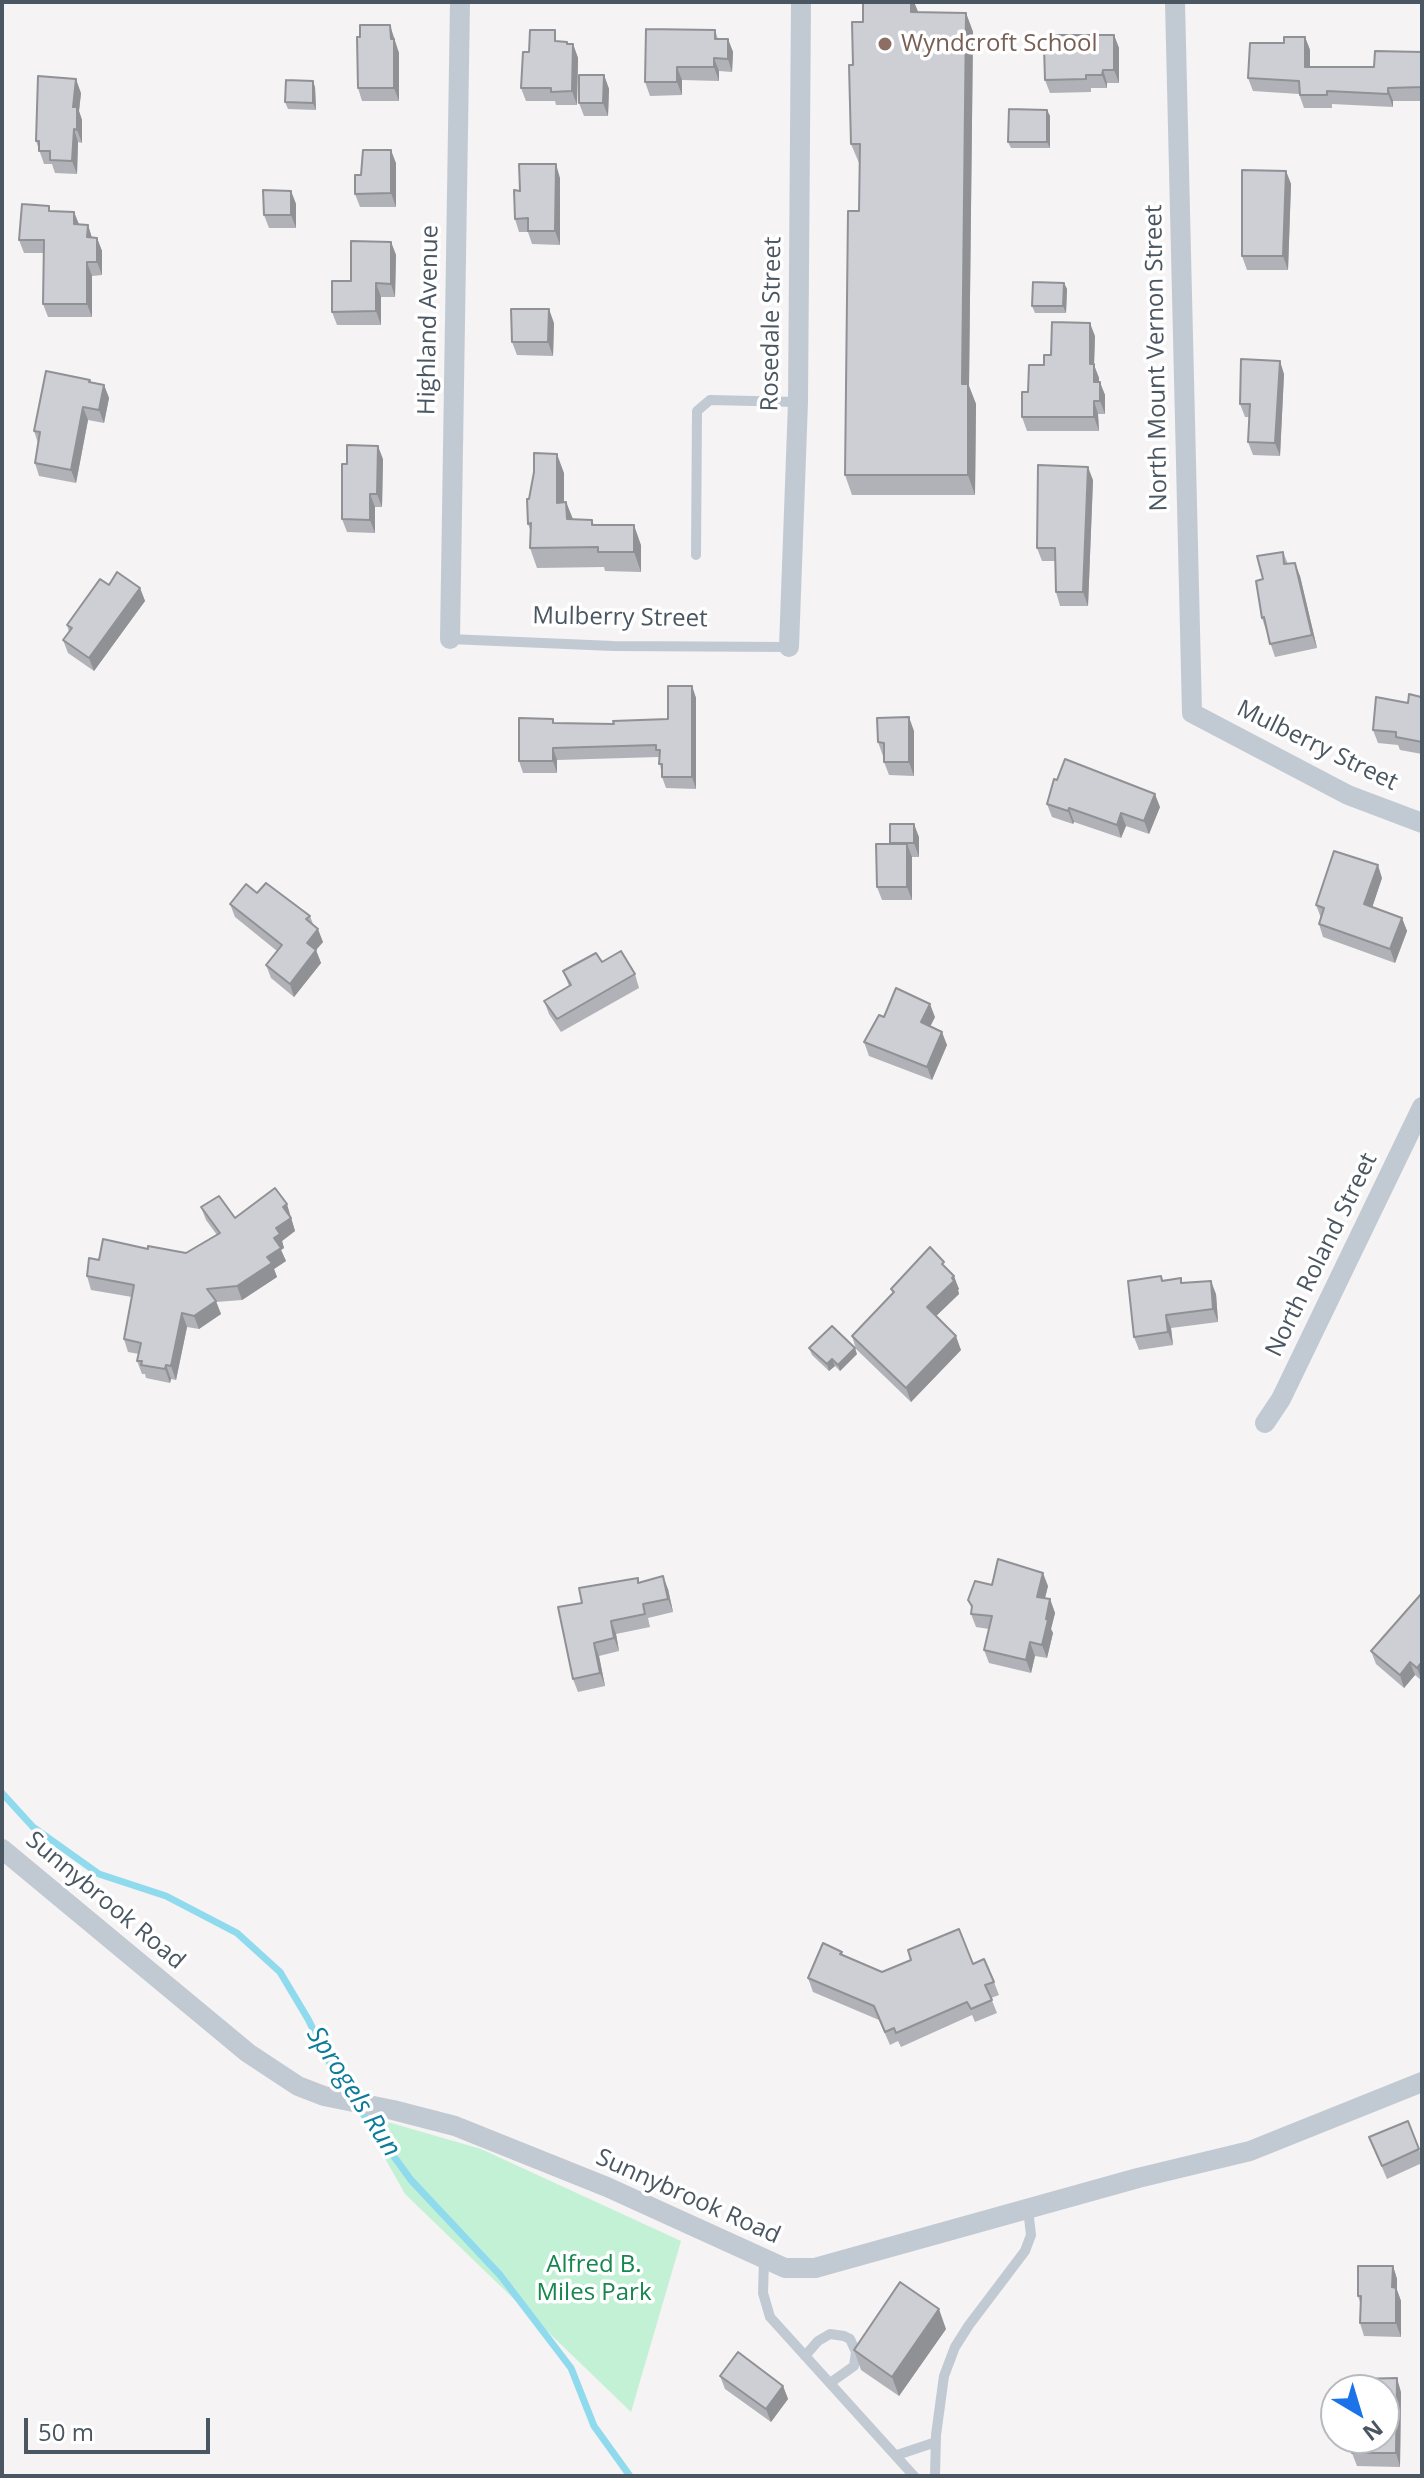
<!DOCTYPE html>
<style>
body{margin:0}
#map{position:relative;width:1424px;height:2478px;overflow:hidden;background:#f5f3f3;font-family:"Open Sans",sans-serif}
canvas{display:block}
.frame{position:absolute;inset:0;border:4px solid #4a5661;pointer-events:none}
.north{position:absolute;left:1320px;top:2374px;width:80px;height:80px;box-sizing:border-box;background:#fff;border:2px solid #b7bbc0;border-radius:50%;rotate:142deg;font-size:22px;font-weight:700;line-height:32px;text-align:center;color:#4a5661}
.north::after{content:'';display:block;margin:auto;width:28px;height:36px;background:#1a73e8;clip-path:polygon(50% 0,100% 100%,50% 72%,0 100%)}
.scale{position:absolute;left:24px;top:2418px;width:186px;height:36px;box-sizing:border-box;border:4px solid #4a5661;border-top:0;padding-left:10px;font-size:24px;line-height:28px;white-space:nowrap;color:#4a5661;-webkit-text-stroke:6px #fff;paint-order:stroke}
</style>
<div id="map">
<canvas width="1424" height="2478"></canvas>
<div class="frame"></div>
<div class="north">N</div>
<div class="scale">50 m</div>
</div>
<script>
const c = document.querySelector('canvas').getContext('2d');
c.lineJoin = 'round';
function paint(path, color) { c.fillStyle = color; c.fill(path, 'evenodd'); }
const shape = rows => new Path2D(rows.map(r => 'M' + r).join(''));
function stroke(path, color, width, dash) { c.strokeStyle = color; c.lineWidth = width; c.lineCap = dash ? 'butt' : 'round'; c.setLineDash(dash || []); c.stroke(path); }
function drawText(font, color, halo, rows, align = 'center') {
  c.font = font + ' "Open Sans",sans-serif'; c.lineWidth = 7; c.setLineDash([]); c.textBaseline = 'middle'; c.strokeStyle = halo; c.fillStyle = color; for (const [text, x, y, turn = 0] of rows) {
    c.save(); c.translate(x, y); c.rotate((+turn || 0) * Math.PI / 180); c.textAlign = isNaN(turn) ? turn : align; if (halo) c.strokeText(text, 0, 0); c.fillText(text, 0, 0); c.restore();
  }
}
paint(shape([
 [360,2114,481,2149,681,2241,631,2412,405,2194]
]), '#c3f1d5');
stroke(shape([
 [2,1793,33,1827,99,1874,166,1896,237,1933,280,1972,308,2019,338,2080,350,2097],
 [358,2107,411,2180,500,2275,571,2368,594,2426,630,2476]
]), '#90daee', 7);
stroke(shape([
 [696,555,697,411,710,400,798,402],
 [450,639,613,646,789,647],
 [764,2261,763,2293,770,2317,914,2476],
 [805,2356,818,2341,830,2334,844,2336,850,2339,856,2352,854,2366,830,2383],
 [897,2455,936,2442],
 [935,2476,936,2435,944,2376,955,2347,969,2325,1025,2251,1031,2235,1028,2209]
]), '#c1cad2', 10);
stroke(shape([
 [1175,2,1192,713,1348,795,1422,823],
 [450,639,460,2],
 [789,647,798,402,801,2],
 [1265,1423,1281,1399,1422,1107],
 [2,1849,248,2053,298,2086,324,2096,393,2110,455,2126,607,2187,785,2268,815,2268,1138,2178,1250,2151,1422,2082]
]), '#c1cad2', 20);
paint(shape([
 [914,2,918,12,966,13,973,32,969,386,976,404,975,495,852,495,845,475,859,211,859,163,851,144,853,65,863,22],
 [715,30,718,39,728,39,733,52,732,72,719,71,719,81,682,80,682,95,650,96,645,82],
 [1114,35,1119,48,1119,83,1107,83,1107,88,1091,88,1091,92,1050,93,1045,80,1055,47],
 [1305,37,1310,50,1310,67,1374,67,1422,52,1422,101,1393,101,1393,107,1332,104,1332,108,1304,108,1299,94,1253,91,1248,78,1284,43],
 [395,38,395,44,399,53,399,101,362,101,358,88],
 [559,42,568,44,573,44,578,58,577,105,556,105,555,101,526,101,521,88,529,52],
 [604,75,609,89,608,116,584,116,579,103],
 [315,87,316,110,288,109,285,102],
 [81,93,79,111,82,120,82,143,78,142,77,174,55,173,52,164,44,164,36,141],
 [1047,110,1050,116,1050,148,1011,148,1008,142],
 [396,163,396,207,360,207,355,194,361,175],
 [1286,171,1291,184,1288,270,1247,270,1242,256],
 [560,178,560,245,532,244,528,232,519,232,515,219,520,191],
 [291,191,296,204,296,228,269,228,264,215],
 [51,211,74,212,79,224,88,225,92,238,97,238,102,251,102,275,92,276,92,317,48,317,43,304,44,253,24,253,19,240],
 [391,242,396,255,395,297,381,297,381,325,337,325,332,312],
 [1064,283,1067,289,1066,313,1035,313,1032,306],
 [554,323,553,356,517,355,512,342],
 [1095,336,1094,365,1099,378,1099,382,1105,395,1105,414,1098,414,1099,431,1027,431,1022,417,1028,392,1044,365,1051,355],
 [1284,374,1280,456,1253,455,1248,442,1249,417,1245,417,1240,404],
 [90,380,91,383,104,385,109,398,104,423,88,420,76,483,39,476,35,463,38,443,34,431],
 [383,459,382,507,375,507,375,533,347,532,342,519],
 [564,473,564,502,566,502,573,519,592,520,594,525,641,545,641,572,605,571,604,567,537,568,530,548,531,532,528,524,529,499],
 [1093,480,1088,606,1060,606,1056,592,1055,561,1042,561,1037,548],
 [1283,552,1288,564,1300,576,1317,648,1275,657,1262,618,1263,579],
 [109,585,140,588,145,601,94,671,68,653,63,640,69,632,67,625],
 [692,686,696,698,696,789,666,788,662,777,659,757,557,760,557,773,523,773,519,761,554,723,614,724,668,719],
 [1422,690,1422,754,1400,750,1398,745,1378,743,1373,730,1408,703,1421,697],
 [914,731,914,776,889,775,884,762,884,756,883,756,878,742],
 [1047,804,1160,807,1149,834,1126,826,1121,838,1074,822,1073,824,1052,817],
 [919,837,919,857,911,857,912,900,882,900,877,887,891,844],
 [1382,878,1372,907,1402,918,1407,931,1395,963,1323,937,1319,924,1321,918,1316,905],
 [257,893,310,916,313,924,323,942,316,950,321,963,294,997,271,978,266,965,277,951,235,917,230,904],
 [602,962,635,974,639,988,561,1032,549,1014,544,1001,569,986,563,971],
 [884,1017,935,1017,930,1026,947,1045,932,1080,869,1056,864,1042],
 [201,1207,235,1218,292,1217,291,1218,295,1231,282,1241,284,1248,281,1250,286,1261,274,1269,277,1277,242,1300,216,1302,221,1314,199,1329,187,1327,176,1380,171,1379,170,1383,146,1378,145,1374,142,1374,137,1361,139,1354,128,1352,124,1339,132,1297,91,1290,87,1276,99,1260,148,1249,186,1253,217,1235,206,1220],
 [947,1268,959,1289,958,1290,959,1294,936,1316,961,1350,911,1402,856,1349,852,1336,893,1293,891,1289],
 [1181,1278,1182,1283,1216,1294,1218,1322,1171,1328,1173,1345,1139,1350,1134,1337,1163,1280],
 [809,1348,857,1354,840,1371,835,1366,829,1371,812,1355],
 [638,1578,639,1582,668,1589,673,1612,648,1618,650,1627,616,1634,619,1651,599,1656,605,1686,578,1692,573,1679,582,1603],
 [992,1585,1048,1586,1045,1598,1050,1599,1055,1613,1051,1629,1053,1633,1047,1658,1035,1656,1031,1673,989,1663,984,1650,989,1629,976,1627,971,1614,972,1609,968,1600],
 [1422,1593,1422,1681,1415,1675,1404,1688,1376,1664,1371,1651],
 [842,1952,843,1956,882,1972,973,1964,994,1982,999,1995,991,1998,997,2013,975,2022,972,2015,901,2047,898,2041,890,2045,879,2020,813,1992,808,1978],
 [1408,2121,1422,2157,1422,2163,1387,2179,1369,2137],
 [1393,2266,1397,2279,1397,2290,1401,2301,1401,2337,1364,2336,1360,2323,1360,2302,1358,2296],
 [946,2329,899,2396,861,2370,854,2350],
 [720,2376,783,2386,788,2399,771,2422,725,2389],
 [1401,2392,1400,2467,1357,2466,1352,2453]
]), '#b0b2b7');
paint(shape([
 [911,2,914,2,919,14,911,12],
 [966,13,973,32,969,386,976,404,975,495,968,475,962,384],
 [390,25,399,53,399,101,394,88],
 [1114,35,1119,48,1119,83,1114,70],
 [1305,37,1310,50,1310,80,1305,67],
 [728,39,733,52,732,72,728,59],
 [573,44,578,58,577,105,572,91],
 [714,58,719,71,719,81,714,67],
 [677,67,682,80,682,95,677,82],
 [1103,70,1107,83,1107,88,1102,75],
 [604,75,609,89,608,116,603,103],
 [76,79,81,93,79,111,82,120,82,143,77,130,73,107],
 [313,81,315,87,316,110,313,103],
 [1388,88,1393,101,1393,107,1388,94],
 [1047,110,1050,116,1050,148,1047,142],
 [74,129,78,142,77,174,72,161],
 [391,150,396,163,396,207,391,193],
 [556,164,560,178,560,245,555,231],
 [1286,171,1291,184,1288,270,1283,256],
 [291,191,296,204,296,228,291,215],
 [74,212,79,225,74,224],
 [88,225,92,238,87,237],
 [97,238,102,251,102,275,97,262],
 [391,242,396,255,395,297,391,284],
 [87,262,92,276,92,317,87,304],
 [376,283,381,297,381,325,376,311],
 [1064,283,1067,289,1066,313,1063,306],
 [549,309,554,323,553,356,548,342],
 [1090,323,1095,336,1094,365,1099,378,1099,395,1090,364],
 [1280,361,1284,374,1280,456,1275,443],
 [1100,382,1105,395,1105,414,1100,401],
 [104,385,109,398,104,423,99,410],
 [1094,401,1098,414,1099,431,1094,417],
 [83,407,88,420,76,483,71,470],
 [378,446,383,459,382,507,377,494],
 [557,454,564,473,564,522,557,503],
 [1088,467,1093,480,1088,606,1083,592],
 [370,494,375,507,375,533,370,520],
 [566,502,574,522,567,519],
 [634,525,641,545,641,572,634,552],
 [1295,563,1300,576,1317,648,1312,635],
 [140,588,145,601,94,671,89,658],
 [692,686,696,698,696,789,692,777],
 [909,717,914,731,914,776,909,762],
 [553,748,557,760,557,773,553,761],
 [1155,794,1160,807,1149,834,1144,821],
 [1069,808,1074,822,1073,824,1068,811],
 [1121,813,1126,826,1121,838,1117,825],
 [914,824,919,837,919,857,914,843],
 [907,844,912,857,912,900,907,887],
 [1378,865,1382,878,1369,917,1364,904],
 [1402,918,1407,931,1395,963,1390,949],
 [318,929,323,942,316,950,321,963,294,997,290,984,307,943],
 [930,1004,935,1017,926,1035,921,1022],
 [942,1032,947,1045,932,1080,927,1067],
 [287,1204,295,1231,282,1241,284,1248,281,1250,286,1261,274,1269,277,1277,242,1300,237,1286,267,1257,283,1207],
 [954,1276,959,1289,958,1290,959,1294,932,1320,927,1307],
 [1211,1281,1216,1294,1218,1322,1213,1309],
 [216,1301,221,1314,199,1329,194,1316],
 [182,1313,187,1327,176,1380,171,1366],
 [1166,1315,1171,1328,1173,1345,1168,1332],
 [956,1336,961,1350,911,1402,906,1388],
 [855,1348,857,1354,840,1371,838,1365],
 [832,1359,835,1366,829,1371,827,1364],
 [166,1365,171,1379,170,1383,165,1369],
 [1043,1573,1048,1586,1042,1610,1037,1597],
 [663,1576,668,1589,673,1612,668,1599],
 [1050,1599,1055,1613,1051,1629,1053,1633,1047,1658,1042,1645],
 [611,1621,616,1634,619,1651,614,1638],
 [1030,1642,1035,1656,1031,1673,1026,1660],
 [594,1643,599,1656,605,1686,600,1673],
 [1410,1662,1415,1675,1404,1688,1400,1675],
 [1422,1662,1422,1681,1417,1668],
 [1393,2266,1397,2279,1397,2290,1401,2301,1401,2337,1396,2323,1392,2287],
 [939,2309,946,2329,899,2396,892,2377],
 [1397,2378,1401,2392,1400,2467,1396,2453],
 [783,2386,788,2399,771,2422,766,2409]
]), '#909195');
const building = shape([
 [863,2,911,2,911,12,966,13,962,384,968,384,968,475,845,475,848,211,859,211,860,144,851,144,849,65,853,65,852,22,863,22,863,2],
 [360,25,390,25,391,39,394,39,394,88,358,88,357,37,360,37,360,25],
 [646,29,715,30,715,39,728,39,728,59,714,58,714,67,677,67,677,82,645,82,646,29],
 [530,30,555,30,555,41,567,42,567,44,573,44,572,91,551,92,551,88,521,88,523,52,529,52,530,30],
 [1055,35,1114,35,1114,70,1103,70,1102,75,1086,75,1086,79,1045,80,1044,47,1055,47,1055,35],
 [1284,37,1305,37,1305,67,1374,67,1375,51,1422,52,1422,87,1388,88,1388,94,1327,91,1327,95,1300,95,1299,81,1248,78,1250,43,1284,43,1284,37],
 [579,75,604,75,603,103,579,103,579,75],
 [38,76,76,79,73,107,77,107,77,130,74,129,72,161,50,160,50,151,39,151,39,141,36,141,38,76],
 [286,80,313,81,313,103,285,102,286,80],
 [1009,109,1047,110,1047,142,1008,142,1009,109],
 [363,150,391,150,391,193,355,194,355,175,361,175,363,150],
 [519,164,556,164,555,231,528,231,528,218,515,219,514,190,520,191,519,164],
 [1242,170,1286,171,1283,256,1242,256,1242,170],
 [263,190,291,191,291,215,264,215,263,190],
 [22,204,49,206,49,211,74,212,74,224,88,225,87,237,97,238,97,262,87,262,87,304,43,304,44,240,19,240,22,204],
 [351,241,391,242,391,284,376,283,376,311,332,312,332,281,351,281,351,241],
 [1033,282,1064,283,1063,306,1032,306,1033,282],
 [511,309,549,309,548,342,512,342,511,309],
 [1052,322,1090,323,1090,364,1094,364,1094,382,1100,382,1100,401,1094,401,1094,417,1022,417,1022,392,1028,392,1029,365,1044,365,1044,355,1051,355,1052,322],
 [1241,359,1280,361,1275,443,1248,442,1250,404,1240,404,1241,359],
 [46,371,90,380,89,382,104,385,99,410,83,407,71,470,35,463,40,432,34,431,46,371],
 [347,445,378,446,377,494,370,494,370,520,342,519,342,464,347,464,347,445],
 [534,453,557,454,557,503,566,502,567,519,592,520,592,525,634,525,634,552,598,552,598,547,530,548,531,523,528,524,527,499,529,499,534,472,534,453],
 [1038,465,1088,467,1083,592,1056,592,1055,548,1037,548,1038,465],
 [1283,552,1284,564,1295,563,1312,635,1270,644,1264,617,1262,618,1256,581,1263,579,1257,556,1283,552],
 [117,572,140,588,89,658,63,640,72,628,67,625,100,579,109,585,117,572],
 [668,686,692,686,692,777,662,777,662,764,659,764,660,750,656,750,656,745,553,748,553,761,519,761,519,718,553,719,553,723,614,724,613,721,668,719,668,686],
 [1422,690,1422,742,1396,737,1396,732,1373,730,1376,697,1408,703,1409,694,1421,697,1422,690],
 [909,717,909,762,884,762,884,743,878,742,877,718,909,717],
 [1065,759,1155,794,1144,821,1121,813,1117,825,1069,808,1068,811,1047,804,1054,779,1057,780,1065,759],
 [890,824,914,824,914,843,890,843,890,824],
 [876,844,907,844,907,887,877,887,876,844],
 [1334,851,1378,865,1364,904,1402,918,1390,949,1319,924,1324,908,1316,905,1334,851],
 [266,883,310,916,306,919,318,929,307,943,316,950,290,984,266,965,282,945,230,904,246,884,257,893,266,883],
 [621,951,635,974,557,1019,544,1001,571,985,563,971,596,953,602,962,621,951],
 [896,988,930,1004,921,1022,942,1032,927,1067,864,1042,879,1015,884,1017,896,988],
 [275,1188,287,1204,283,1207,291,1218,276,1228,280,1234,274,1238,281,1248,267,1257,272,1263,237,1286,207,1289,216,1301,194,1316,182,1313,171,1366,166,1365,165,1369,141,1365,142,1361,137,1361,141,1343,124,1339,134,1285,87,1276,89,1258,99,1260,103,1239,148,1249,148,1246,186,1253,220,1233,201,1207,219,1196,235,1218,275,1188],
 [930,1247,944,1262,942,1264,954,1276,952,1278,954,1281,927,1307,956,1336,906,1388,852,1336,894,1292,891,1289,930,1247],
 [1161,1276,1162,1281,1181,1278,1181,1283,1211,1281,1213,1309,1166,1315,1168,1332,1134,1337,1128,1281,1161,1276],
 [832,1326,855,1348,838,1365,832,1359,827,1364,809,1348,832,1326],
 [998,1559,1043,1573,1037,1597,1050,1599,1046,1619,1048,1620,1042,1645,1030,1642,1026,1660,984,1650,992,1616,971,1614,972,1606,968,1600,975,1581,992,1585,998,1559],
 [663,1576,668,1599,643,1604,645,1614,611,1621,614,1638,594,1643,600,1673,573,1679,558,1607,582,1603,579,1588,638,1578,638,1583,663,1576],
 [1422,1593,1422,1662,1417,1668,1410,1662,1400,1675,1371,1651,1422,1593],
 [959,1929,973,1964,984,1959,994,1982,985,1985,992,2000,971,2009,967,2002,896,2033,894,2028,885,2032,874,2006,808,1978,823,1943,842,1952,840,1954,882,1972,911,1960,908,1950,959,1929],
 [1408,2121,1419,2149,1382,2166,1369,2137,1408,2121],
 [1358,2266,1393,2266,1392,2287,1396,2288,1396,2323,1360,2323,1361,2296,1358,2296,1358,2266],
 [900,2282,939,2309,892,2377,854,2350,900,2282],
 [738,2352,783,2386,766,2409,720,2376,738,2352],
 [1397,2378,1396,2453,1352,2453,1353,2438,1384,2438,1384,2390,1355,2390,1357,2390,1357,2379,1397,2378]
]);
paint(building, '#cdcfd5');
stroke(building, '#909195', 2);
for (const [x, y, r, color] of [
 [885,44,8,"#8d6e63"]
]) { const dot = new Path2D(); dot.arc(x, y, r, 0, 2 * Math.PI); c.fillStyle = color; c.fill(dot); stroke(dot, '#fff', 3); }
drawText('24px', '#785e54', '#fff', [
 ["Wyndcroft School",901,44]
], 'left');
drawText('24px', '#4a5661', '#fff', [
 ["Highland Avenue",429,320,-89],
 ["Rosedale Street",772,324,-89],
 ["North Mount Vernon Street",1157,358,-91],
 ["Mulberry Street",620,618,1],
 ["Mulberry Street",1317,746,26],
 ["North Roland Street",1322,1255,-64],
 ["Sunnybrook Road",105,1901,40],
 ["Sunnybrook Road",688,2197,24]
]);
drawText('24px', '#17864f', '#fff', [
 ["Alfred B.",594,2265],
 ["Miles Park",594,2293]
]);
drawText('italic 26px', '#0c7c9b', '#fff', [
 ["Sprogels Run",353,2092,57]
]);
</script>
